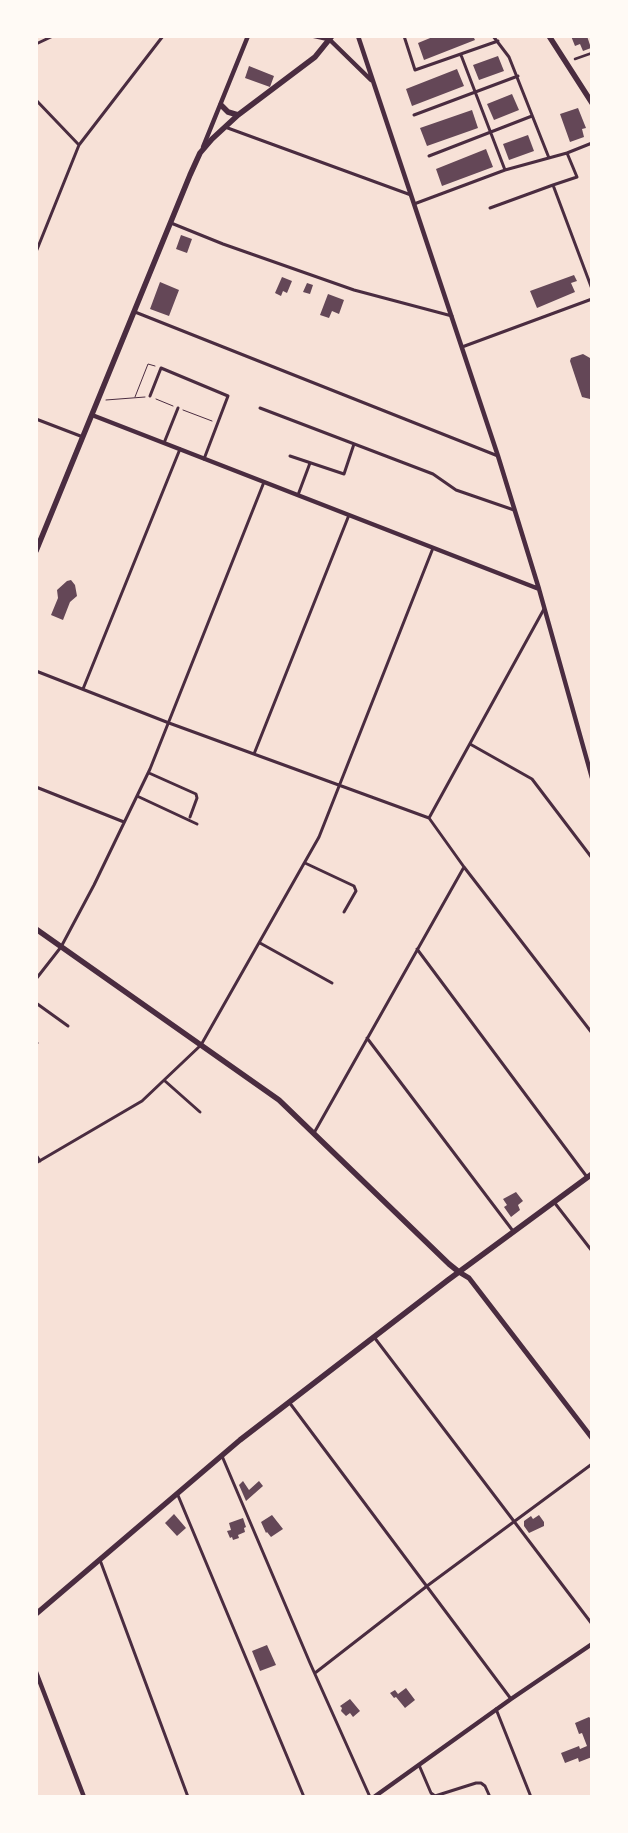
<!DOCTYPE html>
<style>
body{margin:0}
#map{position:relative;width:628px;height:1833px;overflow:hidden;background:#f7e1d7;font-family:"Source Sans 3",sans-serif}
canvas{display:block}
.frame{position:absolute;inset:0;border:38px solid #fffaf5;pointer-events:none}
</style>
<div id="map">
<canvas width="628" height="1833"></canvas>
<div class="frame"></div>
</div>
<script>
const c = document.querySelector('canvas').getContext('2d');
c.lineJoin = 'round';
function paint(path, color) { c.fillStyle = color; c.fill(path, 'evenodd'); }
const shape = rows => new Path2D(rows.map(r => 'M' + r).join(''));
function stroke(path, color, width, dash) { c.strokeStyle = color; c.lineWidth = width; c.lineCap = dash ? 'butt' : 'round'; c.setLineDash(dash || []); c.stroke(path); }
paint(shape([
 [435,36,473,36,475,40,424,60,418,43],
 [571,36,587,36,591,48,583,51,580,44,575,46],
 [498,56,504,71,479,80,473,65],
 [249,66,274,76,270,87,245,78],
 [457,69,464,86,412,106,406,89],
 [512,94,519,110,494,120,487,104],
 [578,108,586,128,582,129,584,137,570,142,560,114],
 [472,110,478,128,427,146,420,128],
 [528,135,534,151,509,160,503,144],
 [486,149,493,167,442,186,436,169],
 [181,235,192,239,187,253,176,249],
 [574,275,577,281,571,283,575,292,537,308,530,291],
 [282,277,292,281,287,293,283,291,281,296,275,293],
 [160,282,179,290,169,316,150,309],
 [307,283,313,285,310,294,303,292],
 [328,294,344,300,339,314,332,311,329,318,320,315],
 [583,354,590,358,592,362,590,399,582,397,570,361,571,358],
 [71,580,75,585,77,596,70,602,63,620,51,615,58,598,57,590,67,581],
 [516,1192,523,1201,518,1205,520,1210,511,1217,504,1207,507,1205,503,1199],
 [243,1481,249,1490,259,1481,263,1486,246,1501,239,1485],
 [174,1514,186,1528,177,1536,165,1523],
 [272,1515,283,1529,271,1537,267,1532,266,1533,261,1522],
 [539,1515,544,1522,544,1526,529,1533,524,1526,524,1521,531,1516,533,1519],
 [243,1518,246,1527,244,1528,245,1532,238,1535,239,1538,233,1540,232,1537,230,1538,227,1531,231,1530,229,1523],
 [267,1645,276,1665,260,1671,252,1651],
 [406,1688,415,1700,405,1708,396,1697,394,1698,390,1693,395,1690,398,1694],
 [350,1699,360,1711,353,1717,350,1713,346,1716,341,1711,342,1708,340,1706],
 [589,1717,592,1720,592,1757,579,1762,578,1758,565,1763,561,1753,579,1746,580,1749,587,1746,582,1733,579,1734,575,1723]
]), '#644757');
stroke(shape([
 [135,397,148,364,155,366],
 [156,399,173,406],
 [106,400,145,397],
 [183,410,212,421]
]), '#4a2c40', 1);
stroke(shape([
 [575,59,592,53]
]), '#4a2c40', 2.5);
stroke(shape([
 [311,36,329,40],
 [404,36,415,70,498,41],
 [493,36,509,57,549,158],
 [36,44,53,36],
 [461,55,505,170],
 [36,100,79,145],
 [414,115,518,76],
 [225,127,411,195],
 [567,153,577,177,553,185,592,289],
 [429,156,532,116],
 [414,204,505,170,567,153,592,143],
 [490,208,553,185],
 [171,223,223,244,354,290,452,316],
 [36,252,79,145,163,36],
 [135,312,498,456],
 [462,347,592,299],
 [150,396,161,368,228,396,204,459],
 [260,408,433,474,456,490,514,510],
 [36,419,83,437],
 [164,443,178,408],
 [290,456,344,474,354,444],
 [298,495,310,463],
 [36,671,169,723,429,818],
 [83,689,180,449],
 [470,744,532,779,592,858],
 [254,754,349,515],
 [149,773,196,794,197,798,190,817],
 [36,787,124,822],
 [137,796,197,824],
 [429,818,464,867,592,1033],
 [429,818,544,609],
 [305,863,354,886,356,891,344,912],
 [260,943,332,983],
 [417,949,587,1177],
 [36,979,61,947,94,885,150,769,264,482],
 [36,1003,68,1026],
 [367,1038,513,1231],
 [36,1044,37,1043],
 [165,1081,200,1112],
 [314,1133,464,867],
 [36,1155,40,1161],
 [36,1163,142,1101,201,1045,319,837,433,548],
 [554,1202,592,1251],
 [374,1337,592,1624],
 [289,1402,511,1699],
 [222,1456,310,1663,370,1797],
 [177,1493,304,1797],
 [100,1560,188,1797],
 [315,1673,427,1586,592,1464],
 [496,1709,531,1797],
 [419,1765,431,1793,435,1796,476,1783,481,1783,485,1786,490,1797]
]), '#4a2c40', 3);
stroke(shape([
 [358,36,498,456,539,589,592,778],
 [330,40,371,80],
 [203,147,248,36],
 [92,415,539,589],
 [36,1672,84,1797],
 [374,1797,511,1699,592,1644]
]), '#4a2c40', 4.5);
stroke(shape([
 [459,1272,469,1278,592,1438]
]), '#4a2c40', 5);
stroke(shape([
 [549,36,592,103],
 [221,105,228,112,238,115],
 [36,551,190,175,200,153,212,139,238,115,315,57,332,36],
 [36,929,279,1100,449,1264,459,1272],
 [36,1614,240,1440,448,1280,592,1174]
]), '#4a2c40', 5.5);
</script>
